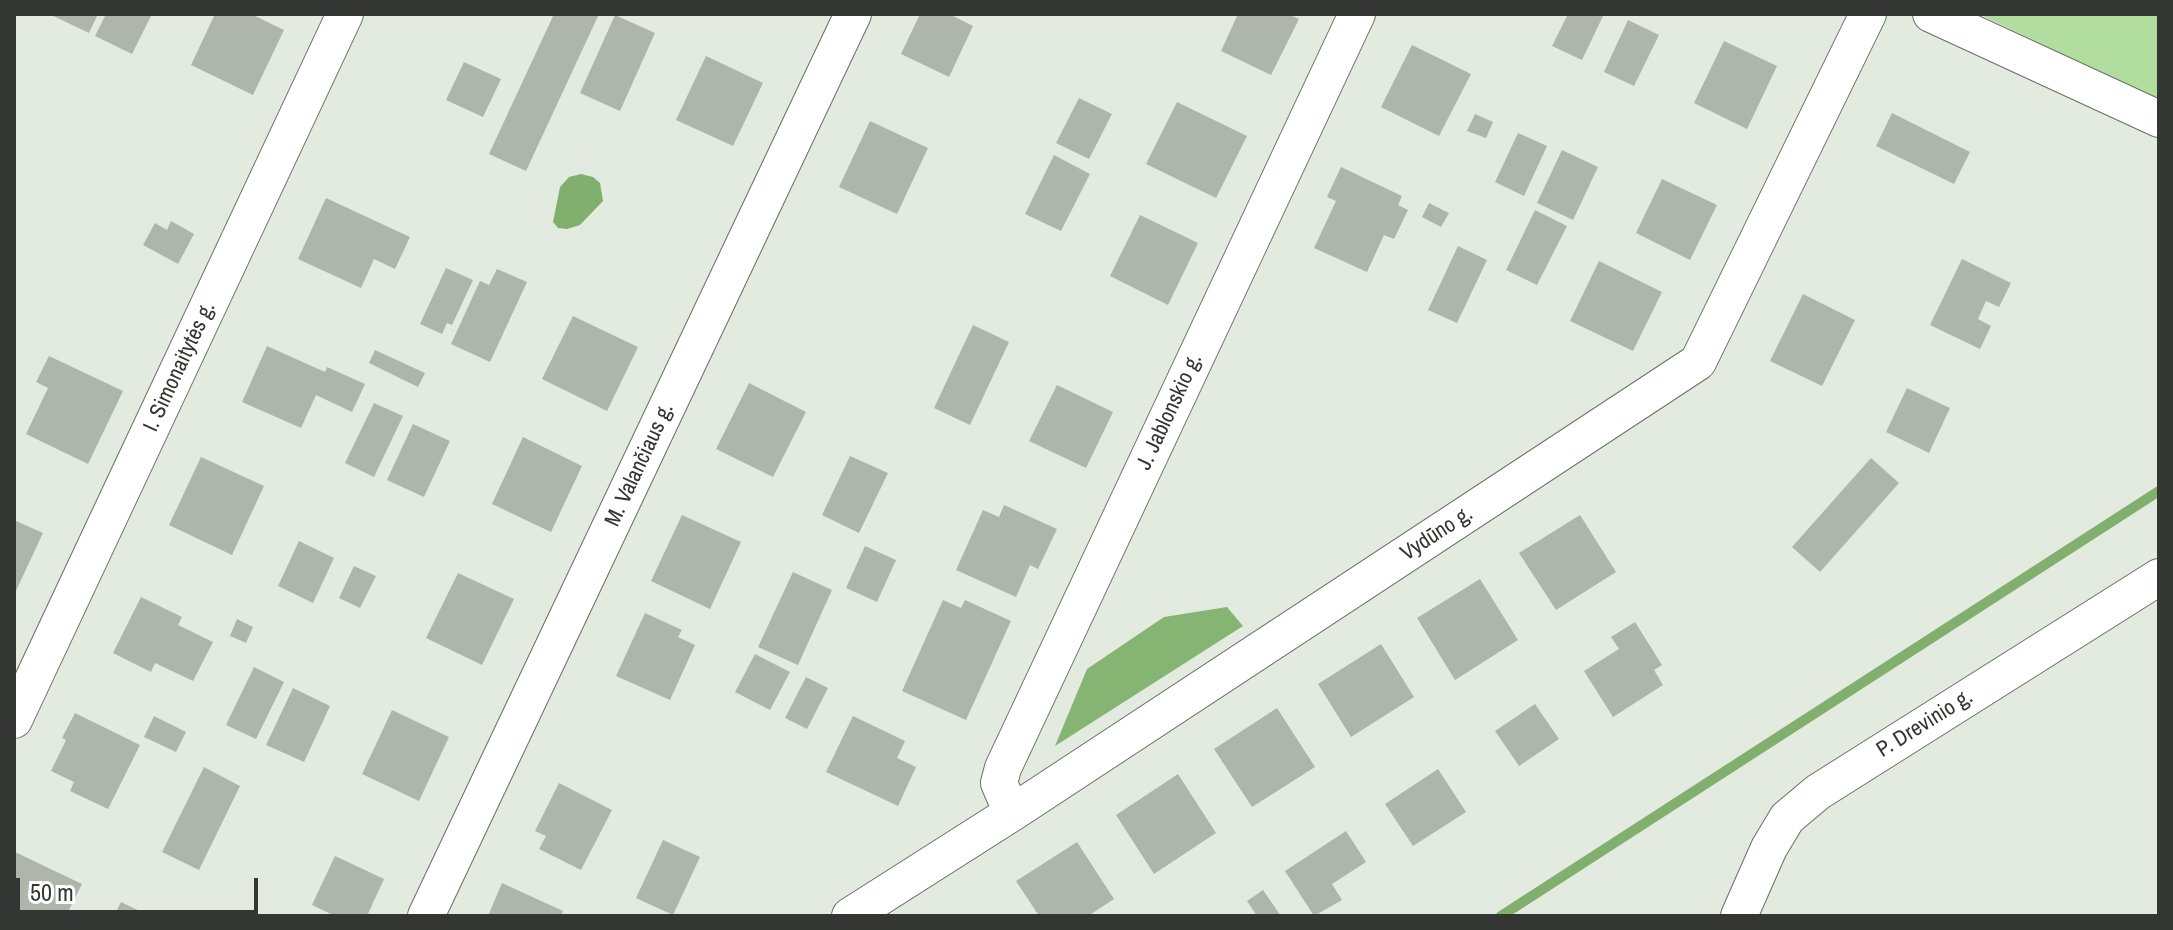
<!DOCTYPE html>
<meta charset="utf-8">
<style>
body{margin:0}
#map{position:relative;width:2173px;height:930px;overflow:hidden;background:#e3ebe0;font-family:"Archivo Narrow",sans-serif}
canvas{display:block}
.frame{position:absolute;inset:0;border:16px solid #333632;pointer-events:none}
.scale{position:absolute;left:16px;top:878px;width:242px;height:36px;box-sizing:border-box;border:4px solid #333632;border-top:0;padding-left:10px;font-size:24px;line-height:28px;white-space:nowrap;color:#333632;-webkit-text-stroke:6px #fff;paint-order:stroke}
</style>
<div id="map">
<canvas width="2173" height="930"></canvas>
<div class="frame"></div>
<div class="scale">50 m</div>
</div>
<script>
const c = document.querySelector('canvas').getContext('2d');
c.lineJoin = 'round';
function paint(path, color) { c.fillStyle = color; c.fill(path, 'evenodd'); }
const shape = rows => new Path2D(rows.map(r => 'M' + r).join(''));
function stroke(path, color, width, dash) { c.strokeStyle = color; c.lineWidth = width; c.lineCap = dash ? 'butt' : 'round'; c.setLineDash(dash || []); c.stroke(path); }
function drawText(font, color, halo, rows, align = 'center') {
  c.font = font + ' "Archivo Narrow",sans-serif'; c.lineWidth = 6; c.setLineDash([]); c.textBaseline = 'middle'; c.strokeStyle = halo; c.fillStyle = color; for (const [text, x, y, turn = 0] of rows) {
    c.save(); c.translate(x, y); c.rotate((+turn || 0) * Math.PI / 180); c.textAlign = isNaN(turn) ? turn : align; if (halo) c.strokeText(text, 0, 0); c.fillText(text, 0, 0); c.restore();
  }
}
paint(shape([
 [1979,14,2159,14,2159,101]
]), '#b1de9f');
paint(shape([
 [1227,607,1243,626,1055,746,1087,669,1164,617]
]), '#86b472');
paint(shape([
 [581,174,593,177,600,183,603,201,580,225,567,229,558,228,553,222,560,187,569,177]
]), '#81af6e');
stroke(shape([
 [1501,916,2159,491]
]), '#81af6e', 10);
paint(shape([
 [49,14,98,14,89,33],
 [106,14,152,14,132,54,95,36],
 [215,14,251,14,284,30,253,95,191,65],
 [554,14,599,14,526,171,489,154],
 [920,14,949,14,973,26,949,77,901,54],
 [1238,14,1288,14,1299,19,1271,75,1221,51],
 [1568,14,1604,14,1582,60,1552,46],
 [615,15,655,33,620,111,580,93],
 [1628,20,1659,35,1634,86,1604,72],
 [1724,41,1777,66,1747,129,1694,103],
 [1412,45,1471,74,1439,136,1381,107],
 [706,56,763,83,733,146,676,120],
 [464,62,501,79,483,117,446,100],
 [1079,98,1112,114,1089,159,1056,143],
 [1177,102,1247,136,1216,198,1146,164],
 [1892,113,1970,152,1954,184,1876,146],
 [1475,114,1493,122,1486,138,1467,131],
 [870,121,928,148,897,214,839,187],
 [1518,133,1547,146,1524,196,1495,182],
 [1562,150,1598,167,1573,220,1537,203],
 [1054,155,1090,174,1061,231,1025,214],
 [1341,167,1402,196,1398,205,1408,210,1394,239,1384,235,1367,272,1314,248,1336,201,1327,197],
 [1662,179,1717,205,1690,260,1636,233],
 [326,198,410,237,395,269,374,259,361,288,298,259],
 [1429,203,1449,213,1441,227,1422,217],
 [1535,210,1567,226,1537,285,1506,270],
 [1140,215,1198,243,1168,305,1110,276],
 [171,221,194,234,178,264,143,245,155,223,167,230],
 [1458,246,1487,260,1457,323,1428,310],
 [1962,259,2011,283,1999,307,1986,301,1978,319,1991,326,1980,349,1930,325],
 [1599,261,1662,292,1633,351,1570,321],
 [446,268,473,280,452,325,447,323,442,334,420,324],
 [497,269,527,282,490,362,451,344,480,281,489,285],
 [1803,294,1855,320,1822,386,1770,361],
 [573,316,638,347,607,411,542,379],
 [973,325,1009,342,970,425,934,408],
 [267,346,325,372,327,367,365,384,352,412,316,395,301,428,242,402],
 [375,350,425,373,418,387,369,363],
 [49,356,123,391,88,464,26,434,48,388,36,382],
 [749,383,806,412,773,477,716,449],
 [1057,385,1113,412,1086,468,1029,441],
 [1907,388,1950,408,1929,453,1886,432],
 [374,403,403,416,374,477,345,463],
 [413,424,450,441,424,497,387,480],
 [523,437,582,466,551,532,492,504],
 [850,456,888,473,859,533,822,515],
 [201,457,264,486,232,555,169,525],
 [1871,458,1899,483,1820,572,1792,547],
 [1004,505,1057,529,1038,569,1030,565,1016,597,956,570,983,510,999,517],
 [682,515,741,542,710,609,651,581],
 [1580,515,1616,572,1556,610,1519,553],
 [14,520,43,533,14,595],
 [299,541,334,558,313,603,278,586],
 [865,546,896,560,877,602,846,588],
 [354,566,376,576,360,608,339,598],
 [793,572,832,590,798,665,758,647],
 [458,573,514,599,482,665,426,638],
 [1480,579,1518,640,1455,680,1417,618],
 [141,597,182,617,178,625,213,642,193,681,155,663,151,672,113,653],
 [943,600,961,608,965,600,1011,621,966,720,902,691],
 [645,613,682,630,678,637,695,645,670,700,616,676],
 [237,619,253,627,246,643,230,636],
 [1635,622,1662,665,1654,670,1663,685,1613,717,1584,671,1619,649,1611,637],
 [1381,644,1414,697,1351,737,1318,684],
 [755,654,790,672,770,710,735,692],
 [254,667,284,682,256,739,226,725],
 [806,677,828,688,807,729,785,718],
 [293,688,330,706,304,762,266,745],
 [1535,704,1559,739,1519,766,1495,731],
 [1277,708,1315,767,1252,807,1214,749],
 [392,710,449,737,419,801,362,774],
 [75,713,140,745,108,809,70,791,74,782,51,771,66,740,62,738],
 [154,716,186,732,176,752,144,737],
 [853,716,905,741,897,758,916,767,898,806,826,772],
 [204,767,240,786,199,870,162,852],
 [1438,769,1466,812,1413,846,1385,804],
 [1178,774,1216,833,1154,874,1116,815],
 [559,783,612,810,581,870,539,849,546,836,535,831],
 [1346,831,1366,862,1332,884,1342,900,1314,916,1285,871],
 [663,840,700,857,673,915,636,898],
 [1077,842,1114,899,1088,916,1039,916,1016,881],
 [15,852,82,884,66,916,14,916],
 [335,856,384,879,367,916,335,916,312,905],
 [502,883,563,911,561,916,488,916],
 [1263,890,1281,916,1257,916,1247,901],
 [121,902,150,916,114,916]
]), '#aeb6ab');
const minor = shape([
 [1931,14,2159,119],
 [14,720,345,14],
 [1015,811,1005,797,999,783,1003,768,1357,14],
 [426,916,853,14],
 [850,916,1015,811,1698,362,1868,14],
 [1739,916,1769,848,1787,818,1818,792,2159,577]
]);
stroke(minor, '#686f65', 38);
stroke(minor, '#fff', 36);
drawText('22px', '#333632', '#fff', [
 ["I. Simonaitytės g.",180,367,-65],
 ["J. Jablonskio g.",1170,412,-65],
 ["M. Valančiaus g.",640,465,-65],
 ["Vydūno g.",1437,534,-33],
 ["P. Drevinio g.",1925,724,-32]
]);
</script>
